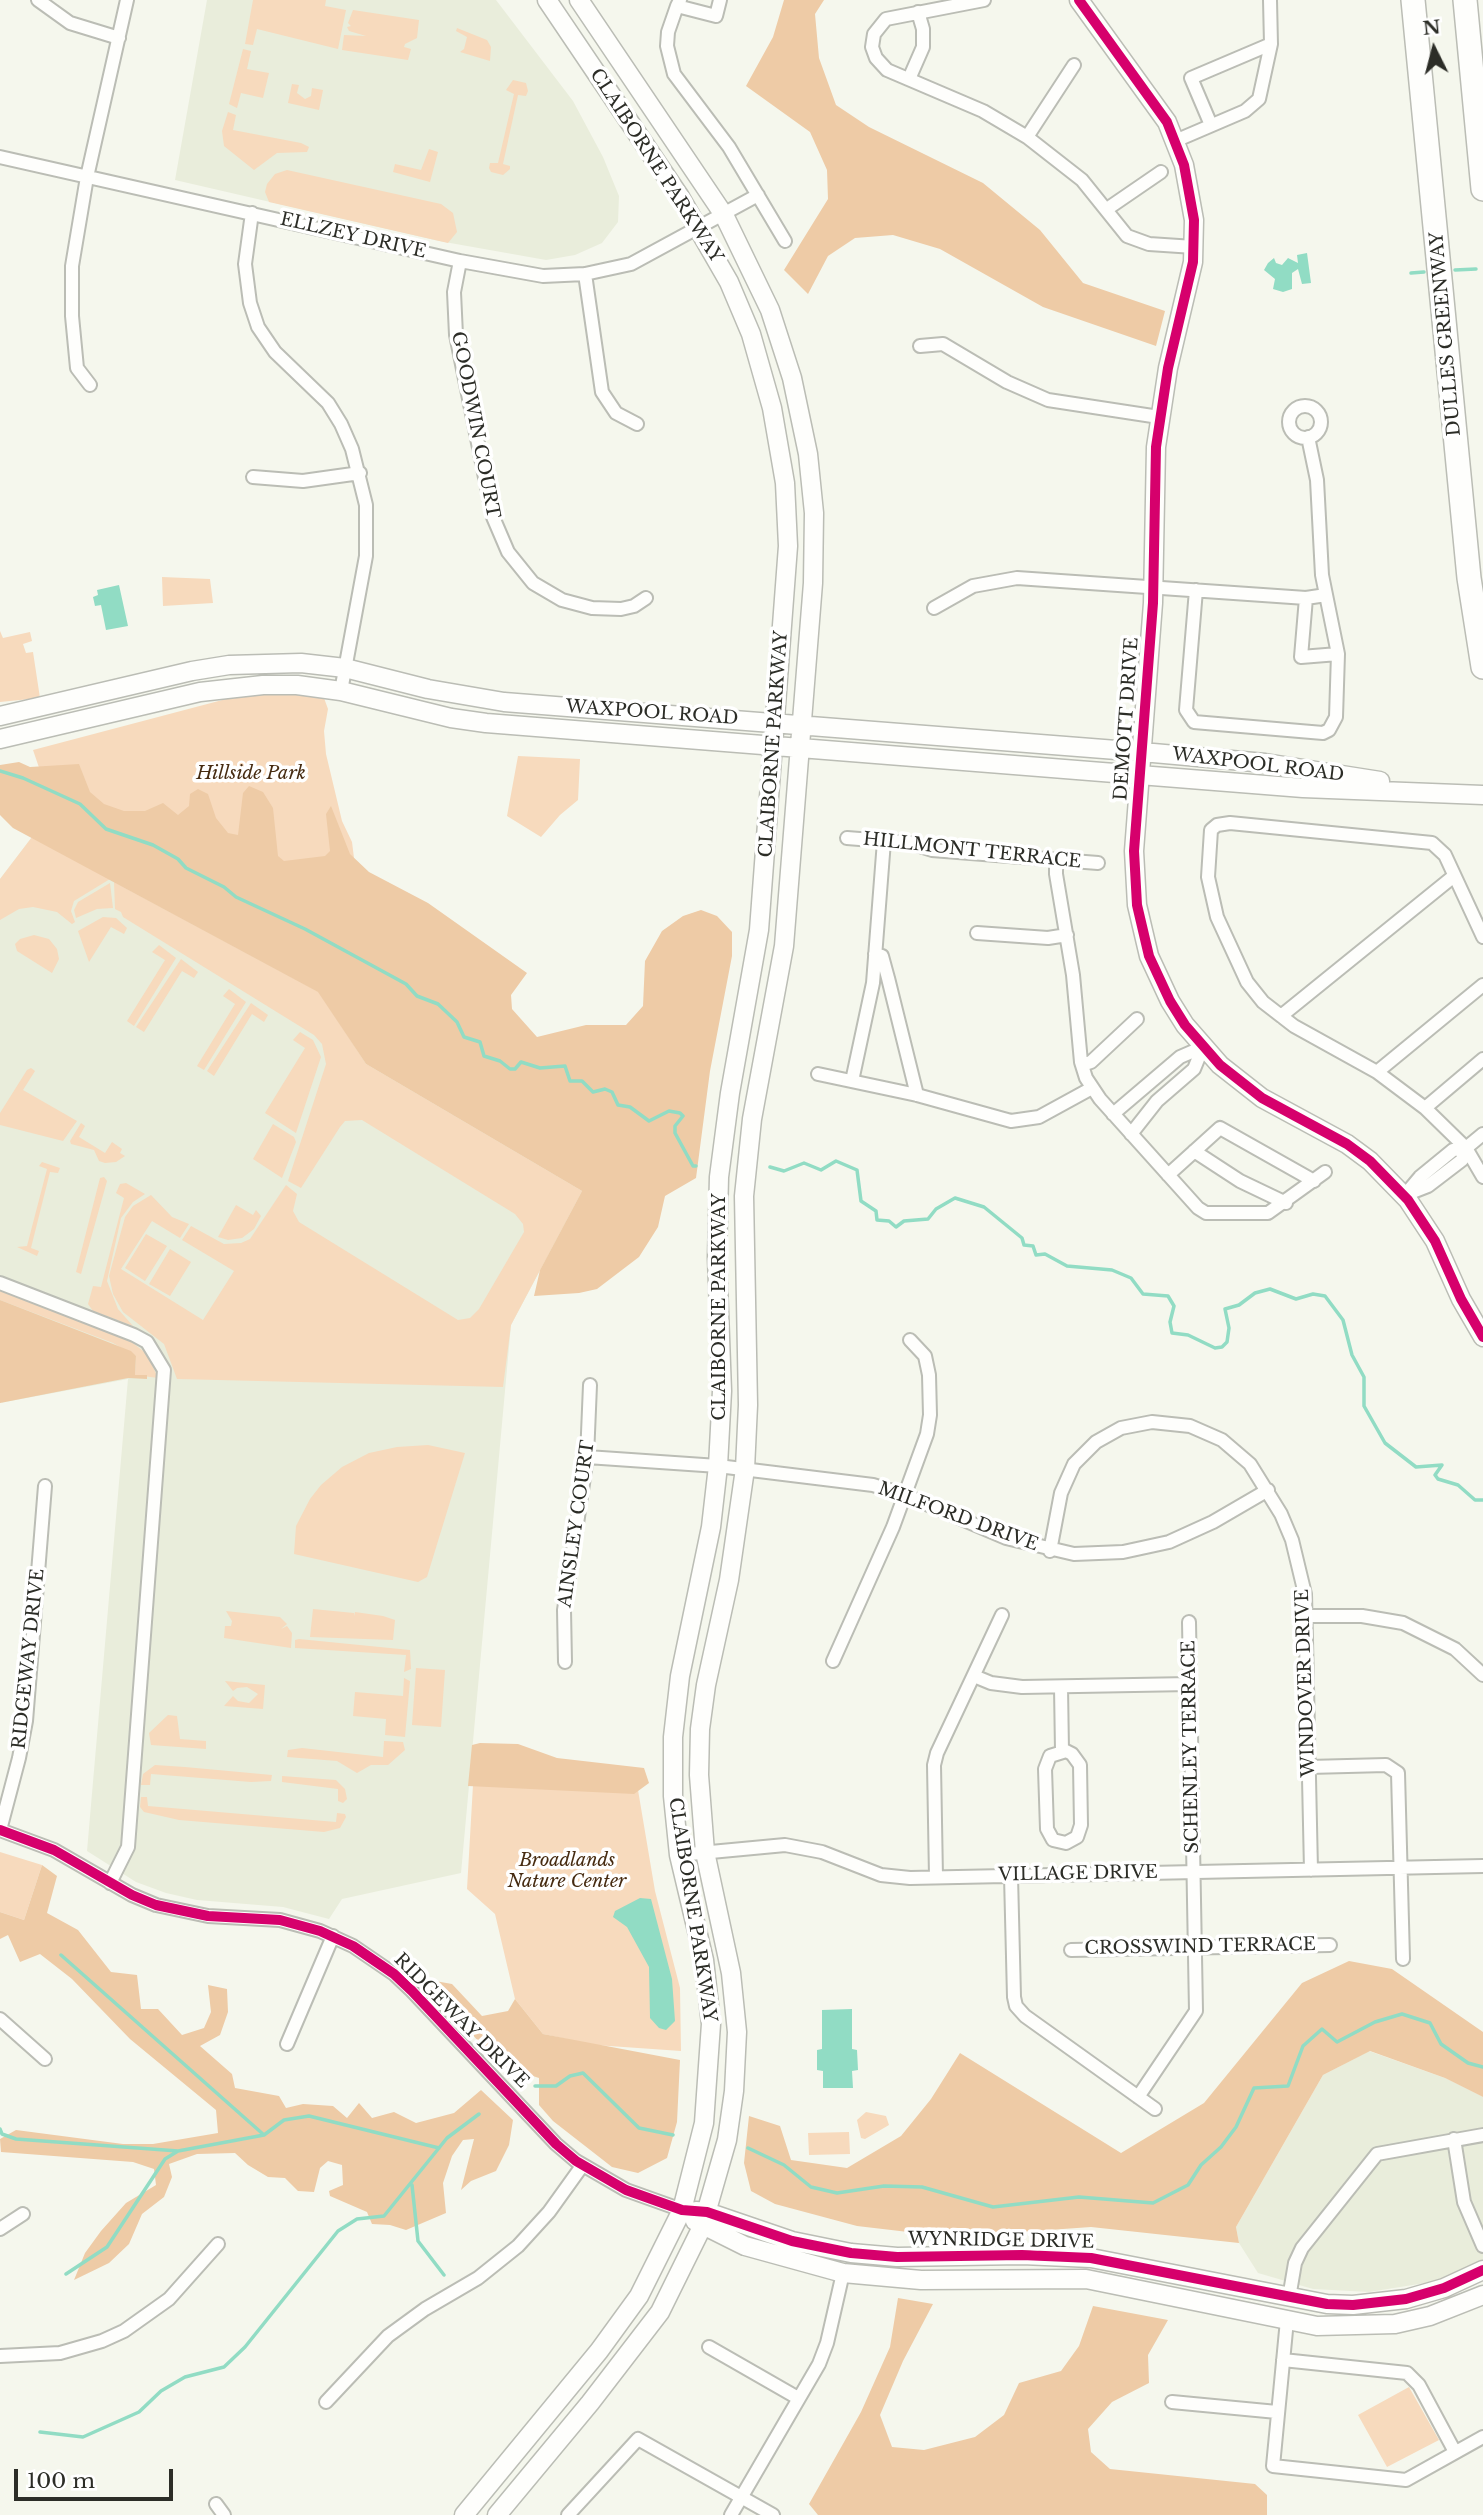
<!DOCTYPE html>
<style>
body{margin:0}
#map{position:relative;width:1483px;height:2515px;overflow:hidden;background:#f5f7ed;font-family:"Libre Baskerville",serif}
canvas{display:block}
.north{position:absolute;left:1399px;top:14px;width:70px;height:70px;-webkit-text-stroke:5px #fff;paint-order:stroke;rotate:354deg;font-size:19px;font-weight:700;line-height:28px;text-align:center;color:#2c2d27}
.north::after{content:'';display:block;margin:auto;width:24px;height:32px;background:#2c2d27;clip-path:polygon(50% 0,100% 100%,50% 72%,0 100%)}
.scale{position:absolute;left:14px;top:2469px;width:159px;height:32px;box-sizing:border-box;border:4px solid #2c2d27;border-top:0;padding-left:9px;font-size:21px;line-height:24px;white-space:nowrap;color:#2c2d27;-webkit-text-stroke:5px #fff;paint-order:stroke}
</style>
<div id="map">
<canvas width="1483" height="2515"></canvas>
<div class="north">N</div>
<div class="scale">100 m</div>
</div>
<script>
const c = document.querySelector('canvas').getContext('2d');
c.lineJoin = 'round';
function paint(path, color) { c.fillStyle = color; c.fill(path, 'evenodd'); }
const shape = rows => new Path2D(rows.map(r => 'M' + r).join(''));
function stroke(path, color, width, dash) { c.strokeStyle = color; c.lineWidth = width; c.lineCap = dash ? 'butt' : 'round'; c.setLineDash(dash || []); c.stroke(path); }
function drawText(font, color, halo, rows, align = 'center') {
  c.font = font + ' "Libre Baskerville",serif'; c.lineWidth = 7; c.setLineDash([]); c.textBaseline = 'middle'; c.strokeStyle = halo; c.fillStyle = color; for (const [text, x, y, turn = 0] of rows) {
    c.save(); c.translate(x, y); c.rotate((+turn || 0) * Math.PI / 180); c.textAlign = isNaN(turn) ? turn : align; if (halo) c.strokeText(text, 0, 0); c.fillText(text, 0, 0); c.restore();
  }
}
paint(shape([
 [207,0,496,0,573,101,603,157,619,196,618,222,602,243,575,255,546,260,439,241,175,180],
 [32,837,319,992,366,1064,582,1191,511,1325,461,1873,342,1899,329,1919,283,1907,197,1900,166,1893,136,1882,87,1851,128,1379,0,1403,0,879],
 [1369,2051,1445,2078,1483,2097,1483,2260,1450,2279,1369,2292,1313,2289,1258,2273,1239,2243,1236,2227,1323,2075]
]), '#e9eddb');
paint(shape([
 [253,0,326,0,325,6,346,10,338,49,257,29,253,45,245,44],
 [353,10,419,20,417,38,405,44,404,47,411,49,408,60,342,50,344,35,366,36,349,31,347,27,351,26,348,23],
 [457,28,487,40,491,47,490,61,460,52,464,49,467,37,456,31],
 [243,49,251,51,247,69,269,73,263,98,241,93,237,108,229,104],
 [513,80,526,83,528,91,526,96,518,95,503,164,510,166,510,169,503,175,491,172,489,168,490,163,498,163,514,94,506,90],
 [292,84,299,85,297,93,305,99,311,96,312,88,323,90,319,110,288,103],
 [228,112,236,115,233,130,301,143,309,147,307,152,277,153,254,170,224,146,222,131],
 [429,149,438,152,430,182,393,172,395,164,421,170],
 [287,170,441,204,453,213,457,232,448,243,269,202,265,192,267,184,275,174],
 [162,577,210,579,213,603,163,606],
 [0,631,3,638,30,632,32,641,23,644,26,653,33,652,40,698,0,702],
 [272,692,315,694,324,698,328,709,324,731,326,754,342,821,352,842,355,866,309,874,47,791,33,750,230,698],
 [518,756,580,759,578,800,560,815,541,837,507,816],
 [32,837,110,879,74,901,71,911,75,922,72,924,57,912,33,907,19,909,0,920,0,879],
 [114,882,319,992,366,1064,582,1191,511,1325,503,1387,177,1379,164,1344,123,1312,113,1294,109,1276,125,1217,133,1206,151,1195,172,1217,189,1224,180,1238,152,1221,121,1269,203,1320,234,1271,182,1240,191,1226,224,1244,241,1243,250,1239,286,1185,297,1194,293,1211,299,1222,458,1320,470,1318,479,1309,524,1232,523,1224,515,1214,362,1120,345,1121,340,1127,301,1188,288,1181,326,1064,322,1044,314,1035,123,917,121,912,115,909],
 [110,883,113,908,97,909,76,918,74,910,78,902],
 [103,917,116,918,127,928,124,934,111,927,89,962,78,931],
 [34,935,49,939,57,949,59,959,52,973,17,951,15,944,20,939],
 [159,945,176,958,134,1026,127,1021,165,960,152,952],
 [181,959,198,972,194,978,182,971,144,1032,136,1027],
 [229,989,246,1002,204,1070,197,1066,235,1004,223,996],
 [251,1003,268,1015,264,1022,252,1014,214,1076,207,1071],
 [300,1032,313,1040,321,1057,296,1133,265,1113,305,1048,293,1040],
 [31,1068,35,1071,23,1090,77,1121,63,1141,0,1125,0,1113,27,1070],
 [81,1123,85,1126,79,1137,105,1153,112,1142,122,1149,120,1153,125,1156,116,1162,105,1163,99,1161,94,1150,71,1144,70,1141],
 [273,1124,294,1137,296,1142,282,1178,253,1159],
 [42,1162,60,1168,58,1173,50,1172,31,1248,39,1251,37,1256,17,1247,27,1246,47,1169,39,1166],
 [104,1177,107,1181,81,1274,76,1272,100,1178],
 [126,1183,145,1194,133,1202,121,1218,107,1281,118,1309,133,1326,93,1311,88,1304,93,1286,101,1287,124,1198,116,1193,120,1184],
 [236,1205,253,1215,256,1210,261,1216,254,1229,242,1238,228,1240,218,1237],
 [146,1234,167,1246,145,1281,125,1268],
 [170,1249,191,1262,170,1296,149,1284],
 [0,1291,129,1340,147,1354,158,1378,135,1375,136,1356,113,1343,0,1300],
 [428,1445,465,1453,427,1577,418,1582,294,1554,296,1526,310,1499,321,1485,342,1467,369,1453,397,1447],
 [313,1609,354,1613,354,1616,355,1612,383,1616,395,1620,393,1640,310,1637],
 [226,1611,280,1617,287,1624,281,1629,287,1626,292,1633,291,1648,224,1638,225,1626,231,1626,232,1621],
 [299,1639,410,1650,411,1669,404,1672,406,1655,295,1648,295,1640],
 [416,1668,445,1670,441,1727,412,1725],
 [404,1678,410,1681,405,1737,385,1735,386,1719,353,1716,355,1692,403,1696],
 [225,1681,265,1685,263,1709,224,1706,233,1696,238,1701,249,1703,258,1694,247,1687,237,1688,233,1691],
 [168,1715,177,1716,180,1739,206,1741,206,1749,151,1745,149,1733],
 [384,1741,403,1742,405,1750,388,1765,371,1765,357,1773,337,1761,287,1757,288,1750,302,1748,383,1757],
 [155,1765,185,1767,272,1775,271,1781,251,1782,151,1774,150,1785,141,1785,143,1774],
 [282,1776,336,1780,345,1789,347,1799,343,1803,338,1801,338,1789,282,1782],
 [473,1785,638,1790,655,1891,680,1988,681,2051,595,2045,543,2034,515,1999,495,1914,467,1889],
 [141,1797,147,1797,148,1806,336,1822,337,1813,345,1814,346,1817,340,1828,324,1832,179,1820,144,1812,140,1807],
 [0,1852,42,1865,24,1920,0,1912],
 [866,2112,886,2116,889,2125,865,2139,861,2138,857,2120],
 [849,2132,850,2154,809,2155,808,2133],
 [1409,2387,1439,2440,1387,2467,1358,2415]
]), '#f7dabd');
paint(shape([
 [784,0,824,0,815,14,819,58,836,105,869,127,983,183,1040,230,1083,283,1165,311,1156,346,1043,307,940,249,893,235,855,238,828,256,808,294,784,270,828,199,827,170,810,132,746,86,773,37],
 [19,762,30,767,79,764,90,792,104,804,124,811,145,811,163,803,178,815,189,806,190,794,198,789,208,794,216,818,228,833,238,835,243,793,249,786,263,792,273,808,278,856,284,861,325,856,330,851,326,814,331,806,350,854,369,872,428,903,527,973,511,995,512,1009,537,1037,586,1025,626,1025,643,1006,645,961,662,931,683,916,701,910,717,916,732,932,732,956,710,1071,696,1178,665,1196,658,1227,639,1257,597,1289,579,1293,534,1296,540,1270,582,1191,366,1064,318,992,13,828,0,815,0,765],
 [0,1300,131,1351,136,1356,135,1375,147,1375,147,1379,128,1378,0,1403],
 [480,1743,518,1744,557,1758,644,1768,649,1783,634,1794,468,1786,472,1745],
 [42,1865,57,1876,47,1913,78,1930,111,1972,137,1975,141,2009,158,2009,182,2035,204,2028,211,2012,208,1985,227,1989,228,2012,220,2035,200,2046,232,2074,235,2088,279,2096,286,2108,303,2104,333,2106,347,2118,359,2103,372,2118,394,2112,416,2123,454,2113,481,2090,513,2120,509,2145,496,2171,471,2181,461,2190,474,2139,463,2140,452,2156,443,2183,446,2213,406,2230,390,2225,372,2224,367,2212,330,2196,329,2191,343,2185,342,2165,328,2161,320,2168,314,2192,298,2191,285,2178,268,2177,248,2165,235,2153,197,2154,169,2164,172,2177,164,2197,142,2214,129,2244,109,2263,74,2280,85,2253,101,2231,126,2203,156,2185,154,2169,133,2162,1,2152,0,2139,16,2130,123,2144,153,2144,218,2133,216,2110,130,2039,72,1979,40,1954,20,1962,8,1935,0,1939,0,1912,24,1920],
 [1349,1961,1392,1969,1483,2032,1483,2097,1445,2078,1370,2051,1323,2075,1236,2227,1239,2243,1091,2227,951,2237,857,2226,775,2204,751,2191,744,2163,749,2116,780,2126,791,2160,847,2168,901,2136,931,2099,960,2053,1121,2153,1204,2103,1302,1983],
 [424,1979,452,1984,482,2016,508,2011,515,1999,543,2034,680,2060,677,2122,667,2158,638,2173,612,2167,553,2121,539,2105,539,2078,499,2065],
 [898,2298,933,2304,903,2361,880,2415,892,2447,924,2450,975,2437,1004,2415,1019,2383,1061,2371,1079,2346,1093,2306,1168,2320,1148,2355,1149,2383,1112,2402,1088,2429,1091,2452,1110,2469,1255,2484,1267,2495,1267,2515,818,2515,809,2504,861,2412,890,2347]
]), '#eecba6');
paint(shape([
 [1307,253,1311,283,1302,284,1298,269,1292,273,1292,289,1283,292,1273,289,1275,279,1264,270,1268,263,1274,258,1276,263,1282,265,1288,258,1298,263,1297,255],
 [119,585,128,626,106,630,101,605,95,606,93,597,98,595,97,590],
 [640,1898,651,1899,672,1979,675,2021,666,2030,659,2028,650,2018,649,1967,627,1927,613,1917,615,1911],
 [852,2009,852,2049,857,2050,858,2070,852,2071,853,2088,823,2088,823,2071,817,2070,817,2050,822,2049,822,2010]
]), '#91dcc4');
stroke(shape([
 [1455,270,1476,269],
 [1411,273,1424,272],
 [0,771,23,778,80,804,106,829,153,845,178,859,186,868,224,887,236,897,305,929,406,984,417,996,438,1004,457,1022,464,1037,480,1042,484,1056,500,1061,510,1069,515,1069,521,1062,540,1068,565,1066,570,1081,582,1081,593,1092,605,1089,612,1092,618,1105,630,1107,649,1121,669,1111,680,1113,683,1116,675,1126,675,1133,693,1166,696,1166],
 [770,1167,784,1171,804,1163,821,1170,836,1161,857,1170,861,1201,876,1211,877,1220,889,1221,896,1227,904,1221,928,1219,936,1209,955,1198,984,1207,1022,1238,1024,1245,1033,1246,1036,1255,1045,1254,1067,1266,1112,1270,1131,1278,1143,1294,1168,1296,1174,1306,1170,1322,1172,1333,1188,1335,1215,1348,1222,1347,1227,1342,1229,1328,1225,1309,1239,1305,1255,1293,1270,1289,1296,1299,1313,1294,1325,1296,1343,1320,1352,1355,1364,1377,1364,1406,1385,1443,1416,1467,1442,1465,1435,1475,1438,1479,1458,1485,1475,1500,1483,1500],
 [61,1955,264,2135],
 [535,2086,556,2086,570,2076,583,2073,639,2128,673,2135],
 [0,2129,2,2134,16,2139,178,2151,264,2135,284,2120,309,2116,439,2148],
 [748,2148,784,2165,811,2187,837,2193,884,2186,922,2187,993,2207,1079,2197,1153,2203,1188,2185,1201,2165,1221,2147,1236,2127,1254,2088,1288,2086,1303,2046,1322,2029,1337,2042,1375,2022,1402,2014,1430,2023,1441,2044,1468,2063,1483,2067],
 [412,2185,418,2241,444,2275],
 [66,2274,107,2247,165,2159,178,2151],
 [40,2432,83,2437,139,2412,161,2391,185,2377,224,2367,245,2347,338,2231,357,2219,384,2216,447,2138,479,2114]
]), '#91dcc4', 3.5);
const street = shape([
 [38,0,70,23,119,38],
 [680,0,677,6,716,16,720,0],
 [984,0,886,19,874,34,872,47,876,58,887,70,983,111,1027,137,1082,180,1127,236,1149,244,1194,247],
 [677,6,668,32,667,46,674,74,729,147,785,241],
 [909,79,923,47,923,29,918,12],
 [1211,125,1191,78,1271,44],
 [1027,137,1074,65],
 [1175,141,1245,111,1259,99,1271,44,1270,0],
 [0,157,460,261,543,276,585,274,631,264,758,195],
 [1107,209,1161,172],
 [252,213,245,264,250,303,258,327,275,352,328,403,341,424,352,449,366,505,366,556,341,691],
 [460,261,454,292,456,335,493,517,508,552,533,583,562,600,592,608,621,609,634,606,646,598],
 [585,274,602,392,616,413,637,424],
 [920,346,943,344,1007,382,1048,400,1159,417],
 [90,385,77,368,72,316,72,266,87,177,127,0],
 '1289 422a16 16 0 1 1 32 0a16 16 0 1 1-32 0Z',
 [253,477,303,481,360,473],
 [1196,590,1186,710,1194,722,1323,733,1329,730,1336,717,1338,654,1322,575,1317,480,1308,437],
 [1306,598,1301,657,1338,654],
 [934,608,973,586,1017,578,1306,598,1326,595],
 [847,838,910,843,932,850,1098,863],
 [1056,860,1056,874,1073,975,1081,1062,1086,1078,1100,1099,1198,1208,1206,1213,1268,1213,1325,1172],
 [977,933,1048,938,1067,935],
 [1483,937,1445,855,1432,843,1230,823,1217,825,1211,830,1208,877,1217,917,1247,982,1263,1002,1294,1026,1377,1072,1425,1108,1466,1148,1483,1177],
 [875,954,882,956,888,978,917,1095],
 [1281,1016,1454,876],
 [1082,1065,1091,1062,1137,1019],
 [1377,1072,1483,985],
 [818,1074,917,1095,1011,1121,1039,1117,1092,1088],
 [852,1081,873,983,884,841],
 [1425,1108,1483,1059],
 [1113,1114,1180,1057,1203,1047,1194,1069,1157,1101,1131,1134],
 [1194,1151,1240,1181,1286,1203],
 [1168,1175,1220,1128,1314,1181],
 [1405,1195,1428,1186,1462,1160,1466,1148],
 [1404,1196,1420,1177,1453,1150,1466,1148,1483,1134],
 [0,1283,134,1335,147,1342,164,1370,128,1847,110,1883],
 [587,1457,718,1466,873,1485,905,1495,1006,1538,1074,1554,1123,1552,1169,1542,1213,1522,1268,1490],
 [1050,1551,1061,1493,1074,1464,1096,1442,1121,1428,1152,1422,1190,1426,1222,1440,1250,1464,1281,1514,1292,1540,1305,1594,1311,1870],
 [1307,1616,1362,1616,1403,1623,1455,1649,1483,1675],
 [833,1661,893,1527,927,1434,930,1415,929,1375,925,1356,910,1340],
 [565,1662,564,1610,587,1457,590,1385],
 [974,1676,991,1683,1022,1687,1190,1684],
 [1061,1687,1062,1751],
 [1066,1751,1072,1754,1080,1765,1081,1825,1077,1837,1066,1843,1053,1840,1047,1829,1045,1769,1050,1756,1066,1751],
 [1309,1767,1386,1765,1398,1773,1403,1959],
 [0,1830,54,1850,132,1895,156,1905,208,1916,280,1920,320,1931,353,1946,394,1974,412,1991,556,2144,576,2161,626,2190,682,2210],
 [0,1830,19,1758,26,1721,45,1486],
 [679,1855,785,1845,822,1852,881,1875,910,1878,1483,1866],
 [1011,1876,1014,1997,1016,2006,1025,2016,1155,2109],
 [936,1877,934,1765,937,1753,1002,1615],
 [1071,1950,1330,1945],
 [0,2019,45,2059],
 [287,2044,333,1936],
 [1138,2097,1196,2011,1189,1622],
 [1454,2139,1464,2202,1483,2246],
 [0,2229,23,2214],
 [1289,2298,1295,2263,1302,2248,1377,2154,1483,2135],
 [1287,2320,1273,2466,1406,2480,1483,2437],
 [709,2347,798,2398],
 [0,2356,60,2353,102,2341,124,2331,169,2299,218,2244],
 [1283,2360,1407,2373,1419,2385,1455,2452],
 [326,2402,388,2336,425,2309,478,2278,518,2246,549,2212,582,2166],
 [1172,2402,1277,2412],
 [216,2504,224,2515],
 [568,2515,638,2439,773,2515],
 [731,2515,819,2364,827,2343,843,2273]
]);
const secondary = shape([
 [1079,0,1167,122,1184,165,1194,220,1193,262,1168,368,1156,447,1153,603,1134,851,1137,905,1149,956,1170,1001,1185,1025,1220,1065,1262,1098,1347,1144,1370,1161,1408,1200,1435,1241,1461,1299,1483,1337],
 [0,716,192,671,229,665,301,663,345,668,428,689,504,702,1142,752,1265,763,1380,781],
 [0,739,200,692,263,685,297,685,341,691,451,718,486,723,1303,788,1483,795],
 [696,2211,707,2212,792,2241,851,2253,897,2257,1022,2255,1091,2258,1327,2304,1353,2305,1406,2299,1444,2288,1483,2270],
 [695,2221,745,2246,843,2273,921,2280,1086,2279,1317,2326,1395,2324,1430,2316,1483,2295],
 [464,2515,599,2351,639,2296,682,2210,704,2123,711,2024,704,1960,679,1855,673,1796,673,1737,680,1676,711,1527,718,1466,722,1391,717,1258,719,1177,730,1093,759,930,788,546,785,483,772,408,751,334,729,282,680,197,547,0],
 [497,2515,590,2403,660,2312,702,2227,727,2140,734,2091,737,2032,731,1973,705,1852,699,1775,700,1729,706,1685,729,1580,745,1469,748,1405,744,1196,752,1119,784,946,813,583,814,513,808,454,792,378,770,310,724,215,579,0]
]);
const highway = shape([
 [1413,0,1469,578,1483,667],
 [1465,0,1483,189]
]);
stroke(street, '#bbbdb5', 16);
stroke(secondary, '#bbbdb5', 21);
stroke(highway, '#bbbdb5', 26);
stroke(street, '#fefefc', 12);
stroke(secondary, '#fefefc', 18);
stroke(highway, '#fefefc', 23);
stroke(shape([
 [1079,0,1167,122,1184,165,1194,220,1193,262,1168,368,1156,447,1153,603,1134,851,1137,905,1149,956,1170,1001,1185,1025,1220,1065,1262,1098,1347,1144,1370,1161,1408,1200,1435,1241,1461,1299,1483,1337],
 [0,1830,54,1850,132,1895,156,1905,208,1916,280,1920,320,1931,353,1946,394,1974,412,1991,556,2144,576,2161,626,2190,682,2210,707,2212,792,2241,851,2253,897,2257,1022,2255,1091,2258,1327,2304,1353,2305,1406,2299,1444,2288,1483,2270]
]), '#d6006c', 10);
drawText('18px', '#2c2d27', '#fff', [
 ["CLAIBORNE PARKWAY",656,166,57],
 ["ELLZEY DRIVE",353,236,13],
 ["DULLES GREENWAY",1446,334,-95],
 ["GOODWIN COURT",475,425,79],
 ["WAXPOOL ROAD",652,713,4],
 ["DEMOTT DRIVE",1127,719,-86],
 ["CLAIBORNE PARKWAY",774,744,-86],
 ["WAXPOOL ROAD",1258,765,7],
 ["HILLMONT TERRACE",972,851,6],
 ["CLAIBORNE PARKWAY",720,1307,-90],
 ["MILFORD DRIVE",958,1517,20],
 ["AINSLEY COURT",577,1524,-82],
 ["RIDGEWAY DRIVE",29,1659,-84],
 ["WINDOVER DRIVE",1306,1683,-92],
 ["SCHENLEY TERRACE",1191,1747,-91],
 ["VILLAGE DRIVE",1078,1874,-1],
 ["CLAIBORNE PARKWAY",692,1910,81],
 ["CROSSWIND TERRACE",1200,1947,-1],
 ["RIDGEWAY DRIVE",461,2021,45],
 ["WYNRIDGE DRIVE",1001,2241,1]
]);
drawText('italic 18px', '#462b11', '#fff', [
 ["Hillside Park",251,774],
 ["Broadlands",567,1861],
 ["Nature Center",567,1882]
]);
</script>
